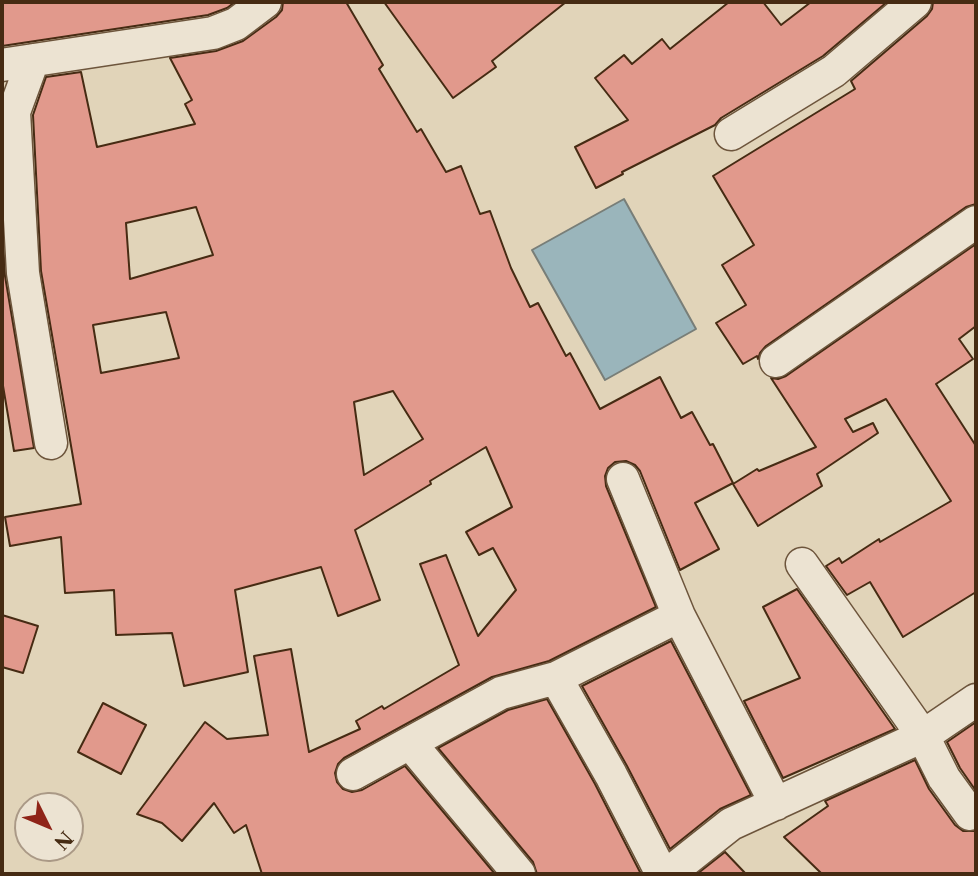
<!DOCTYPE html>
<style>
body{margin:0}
#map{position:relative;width:978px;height:876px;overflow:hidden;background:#e1d4b9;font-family:"Libre Caslon Text",serif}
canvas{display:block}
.frame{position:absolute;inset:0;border:4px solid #462b13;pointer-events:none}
.north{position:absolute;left:14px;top:792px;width:70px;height:70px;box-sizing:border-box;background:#ece3d2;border:2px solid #aa9986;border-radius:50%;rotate:133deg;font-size:19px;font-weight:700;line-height:28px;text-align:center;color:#462b13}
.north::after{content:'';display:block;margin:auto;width:24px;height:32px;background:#8f2418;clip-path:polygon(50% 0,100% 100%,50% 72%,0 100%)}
</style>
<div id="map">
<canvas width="978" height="876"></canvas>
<div class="frame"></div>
<div class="north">N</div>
</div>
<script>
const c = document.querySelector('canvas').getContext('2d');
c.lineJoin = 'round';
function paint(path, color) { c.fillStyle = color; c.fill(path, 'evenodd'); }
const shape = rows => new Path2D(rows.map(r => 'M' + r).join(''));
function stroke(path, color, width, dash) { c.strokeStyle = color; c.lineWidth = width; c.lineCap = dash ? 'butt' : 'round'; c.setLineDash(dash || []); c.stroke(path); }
const water = shape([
 [624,199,696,329,605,380,532,250,624,199]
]);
paint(water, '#9ab5bb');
stroke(water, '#787e78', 2);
const building = shape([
 [2,2,235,2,227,8,208,15,2,46,2,2],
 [283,2,346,2,383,65,379,69,417,132,421,129,446,172,461,166,480,214,490,211,511,268,530,307,538,303,566,356,570,353,600,409,660,377,681,418,692,412,710,445,713,444,733,483,695,503,719,549,680,570,640,471,635,465,626,461,615,462,608,468,605,476,606,486,656,607,549,661,492,677,344,758,338,764,335,773,337,782,343,789,352,792,362,790,405,766,495,874,262,874,246,825,234,833,214,803,182,841,162,823,137,814,205,722,227,739,268,735,254,656,291,649,309,752,360,729,356,721,382,706,384,709,459,665,420,564,446,555,478,636,516,590,493,548,479,555,466,532,512,507,486,447,430,481,431,484,355,530,380,600,338,616,321,567,235,590,248,672,184,686,172,633,116,635,114,590,65,593,61,537,10,546,5,517,81,504,41,271,33,115,46,77,81,72,97,147,195,124,185,104,192,100,170,58,216,51,243,41,276,17,282,10,283,2],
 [196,207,213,255,130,279,126,223,196,207],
 [166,312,179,358,101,373,93,325,166,312],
 [393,391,423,439,364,475,354,402,393,391],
 [384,2,566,2,492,61,496,67,453,98,384,2],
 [729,2,763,2,781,25,811,2,887,2,823,56,721,118,715,125,622,172,623,174,596,188,575,147,628,120,595,78,624,55,632,64,662,39,670,49,729,2],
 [933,2,976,2,976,204,966,207,766,346,760,353,758,359,757,356,743,364,716,323,746,305,722,265,754,245,713,176,855,89,851,81,927,16,932,9,933,2],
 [2,222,5,276,34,448,14,451,2,380,2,222],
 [976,244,976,326,959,339,973,359,936,384,976,446,976,592,903,637,870,582,847,595,826,566,839,558,842,563,879,539,880,542,951,501,886,399,845,419,853,432,873,423,878,433,817,474,822,486,758,526,733,484,757,469,759,471,816,447,771,378,778,379,786,376,976,244],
 [797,589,895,729,783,778,744,701,800,678,763,607,797,589],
 [2,615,38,626,23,673,2,667,2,615],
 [671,641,751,795,720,809,670,849,627,766,582,686,671,641],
 [547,699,595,784,641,874,537,874,533,862,438,748,508,710,547,699],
 [103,703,146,725,121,774,78,752,103,703],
 [976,722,976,791,960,768,947,742,976,722],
 [915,760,929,789,955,825,963,831,976,831,976,874,822,874,784,837,828,806,825,801,915,760],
 [725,852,746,874,697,874,725,852]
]);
paint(building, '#e1998c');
stroke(building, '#462b13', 2);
const minor = shape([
 [33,60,14,112,23,273,51,443],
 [2,65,213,33,236,24,265,2],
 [731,134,834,71,915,2],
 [776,361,976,222],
 [623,479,679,616,776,804],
 [802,564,923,736,944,778,970,814],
 [556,678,611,775,662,874],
 [410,743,519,874],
 [353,774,501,693,556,678,679,616],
 [668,874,731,824,923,736,976,700]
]);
stroke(minor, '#6d553c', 35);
stroke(minor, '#ece3d2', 32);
</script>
